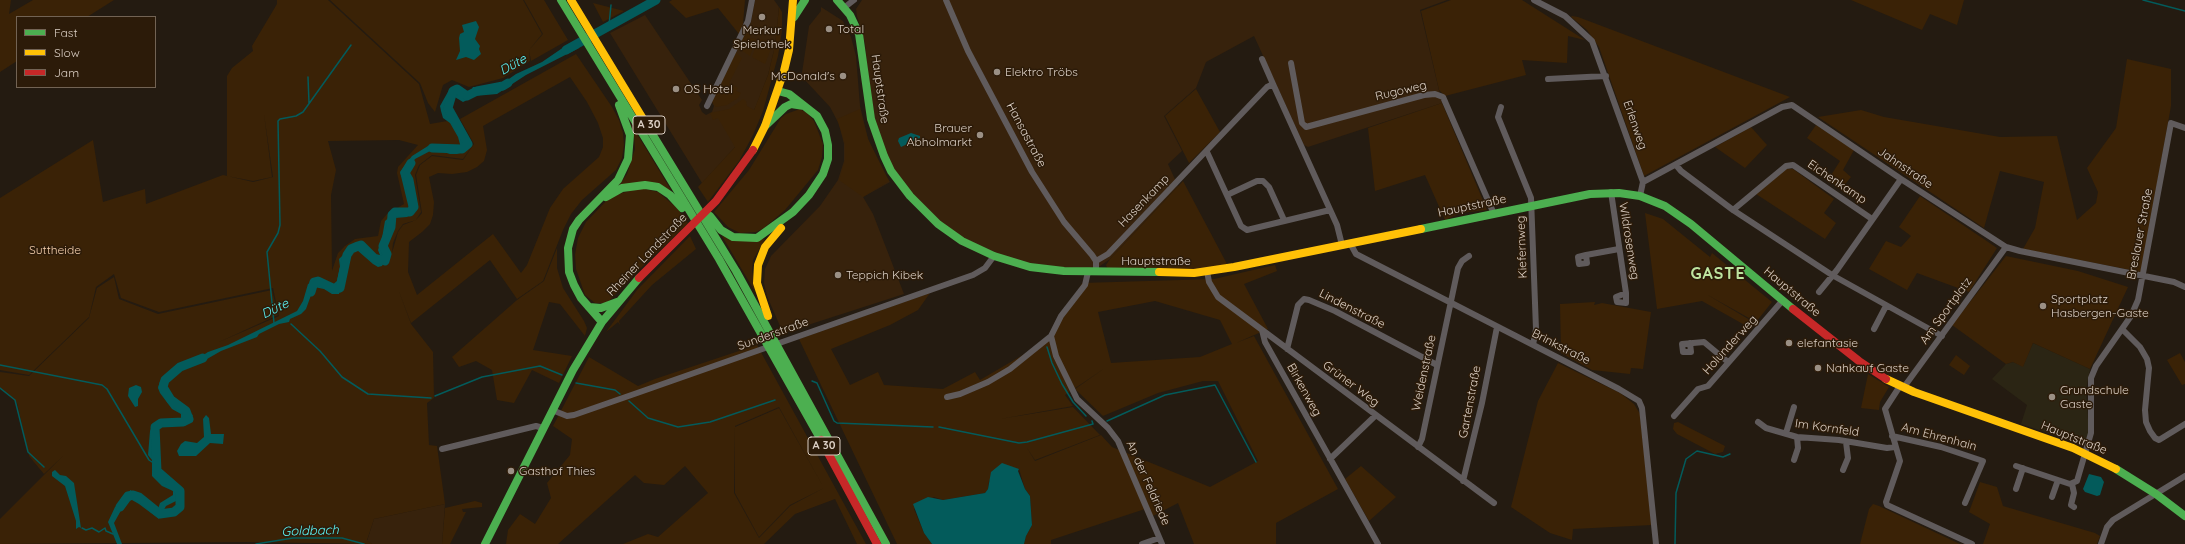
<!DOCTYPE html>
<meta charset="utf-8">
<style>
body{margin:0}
#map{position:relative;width:2185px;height:544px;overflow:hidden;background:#241b11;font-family:Quicksand,sans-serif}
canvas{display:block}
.legend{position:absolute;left:16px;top:16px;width:140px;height:72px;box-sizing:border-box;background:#2c1b09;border:1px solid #726354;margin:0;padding:5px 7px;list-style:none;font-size:12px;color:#dbcfc4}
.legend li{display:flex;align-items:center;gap:8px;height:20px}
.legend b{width:20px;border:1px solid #726354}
</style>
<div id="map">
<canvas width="2185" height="544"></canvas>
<ul class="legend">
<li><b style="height:5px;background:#4caf50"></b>Fast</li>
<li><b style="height:5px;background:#ffc107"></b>Slow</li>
<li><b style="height:5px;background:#c62828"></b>Jam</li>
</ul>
</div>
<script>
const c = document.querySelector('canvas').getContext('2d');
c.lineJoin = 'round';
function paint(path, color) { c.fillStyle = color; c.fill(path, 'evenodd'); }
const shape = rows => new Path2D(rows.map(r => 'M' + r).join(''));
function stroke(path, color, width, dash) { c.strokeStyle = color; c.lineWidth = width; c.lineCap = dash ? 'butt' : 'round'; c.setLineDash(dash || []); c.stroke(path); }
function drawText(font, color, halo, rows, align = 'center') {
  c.font = font + ' Quicksand,sans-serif'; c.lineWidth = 3; c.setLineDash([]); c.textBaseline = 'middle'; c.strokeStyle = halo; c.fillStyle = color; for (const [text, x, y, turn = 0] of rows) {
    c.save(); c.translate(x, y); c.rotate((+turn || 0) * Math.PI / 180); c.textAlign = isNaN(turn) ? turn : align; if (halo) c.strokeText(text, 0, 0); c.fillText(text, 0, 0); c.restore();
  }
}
paint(shape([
 [755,0,774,0,779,7,775,46,768,75,756,106,735,147,702,183,610,33,645,15,702,100,699,105,702,112,706,115,712,112,714,106,712,101,751,22],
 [862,0,1447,0,1420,10,1442,103,1308,147,1304,145,1254,36,1206,62,1196,88,1164,116,1182,151,1168,164,1178,186,1110,259,1093,271,1014,261,959,236,934,217,913,195,892,166,878,134,871,105,865,43,857,16,856,9],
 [821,7,843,21,851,37,856,56,860,106,868,139,883,171,890,182,863,197,873,214,904,294,783,333,767,296,764,283,765,269,771,256,820,206,838,180,844,161,844,144,839,124,830,107,804,79,802,73,809,26,821,11],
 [445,504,442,544,372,544,367,541,374,519]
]), '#37220c');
paint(shape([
 [2033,343,2090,369,2086,389,2089,434,2085,444,2083,445,2021,424,2027,405,1992,379,2006,364,2013,362,2023,366]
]), '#2b2514');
paint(shape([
 [0,0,11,0,9,14,33,0,114,0,87,17,17,17,17,61,0,72],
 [277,0,328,0,419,84,430,124,459,119,473,145,463,159,432,155,419,165,415,175,421,212,416,220,403,224,398,231,393,243,392,253,398,232,403,225,416,220,422,213,416,175,420,165,432,156,463,160,474,144,460,119,576,54,612,107,619,120,623,133,624,145,622,158,616,170,582,200,571,214,563,230,543,281,517,299,490,260,411,323,398,289,411,324,433,352,434,398,427,403,429,445,437,446,445,504,374,519,367,540,372,544,248,542,0,544,0,519,63,456,44,474,29,456,17,403,0,388,0,372,29,376,89,318,97,288,114,277,119,299,158,314,272,290,278,315,219,342,279,316,273,288,159,312,121,298,114,274,96,287,89,317,29,375,0,370,0,198,93,140,103,202,145,189,146,204,223,175,253,182,273,177,264,114,272,177,253,181,227,176,227,76,232,68,253,51,252,46,277,4],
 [570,77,587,102,598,123,603,138,603,147,599,157,563,189,550,208,527,265,521,273,493,234,417,295,408,272,409,242,422,232,430,224,433,215,434,202,429,177,438,173,452,174,467,172,477,167,484,161,487,150,483,126],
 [399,140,418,145,398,167,397,173,404,204,387,214,381,221,378,236,355,239,345,246,338,253,332,271,331,195,336,170,328,141],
 [330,0,523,0,542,34,529,50,530,61,503,78,469,87,452,80,443,85,435,112,428,103,420,83],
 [524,0,544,0,568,40,531,61,529,50,543,34],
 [672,0,745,0,743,24,739,34,718,8,686,18,669,2],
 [1451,0,1522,0,1585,40,1568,36,1567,63,1522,60,1526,75,1445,96,1439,90,1421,11],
 [1851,0,1964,0,1957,25,1930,14,1922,30],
 [593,3,624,11,603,22],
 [779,7,782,12,782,31,778,56,763,111,753,135,739,161,708,202,698,187,735,147,718,118,713,120,710,113,729,109,743,99,746,101,747,106,754,110,768,75,775,46],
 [1572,16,1578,17,1790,97,1644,176,1599,47,1587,30,1571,17],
 [748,34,751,34,750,38,756,39,750,56,738,48,744,35],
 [758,39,774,41,765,64,752,57],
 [736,52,742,58,729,83,738,88,736,91,741,93,738,98,727,105,716,107,713,104,712,101],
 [2127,59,2171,69,2171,106,2141,272,2023,249,2035,228,2044,182,2000,171,1984,228,1818,117,1861,110,1884,117,2000,137,2057,136,2077,220,2096,203,2098,192,2087,168,2116,128],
 [1196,89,1220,132,1189,163,1165,116],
 [1442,103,1487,210,1461,213,1445,220,1425,175,1375,191,1368,128],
 [800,109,807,113,814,121,823,144,822,157,818,170,785,210,764,228,756,232,740,233,728,227,714,212,749,170,781,118,786,114],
 [860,109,868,139,889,181,863,197,839,180,845,160,845,144,837,119],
 [631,124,671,190,618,187,627,174,635,149,634,135],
 [1816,125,1854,150,1843,170,1851,177,1841,189,1828,180,1840,161,1807,138],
 [1751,127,1767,145,1745,168,1715,147],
 [1786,169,1793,169,1834,199,1824,213,1836,223,1825,239,1756,194],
 [1183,181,1227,264,1209,269,1108,270,1106,265,1110,259],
 [640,188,658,192,677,208,688,223,640,269,610,300,606,303,595,303,585,295,576,269,575,255,578,238,586,222,611,196],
 [1920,196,1997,248,1969,292,1917,273,1907,290,1869,269,1886,241,1901,247,1911,236,1899,227],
 [1645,213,1663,219,1710,257,1695,288,1712,253,1772,302,1756,322,1706,294,1755,323,1750,328,1702,301,1657,309],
 [690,236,696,249,652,285,619,321,620,325,618,322,606,332,637,290],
 [722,236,765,239,753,260,752,271,757,295],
 [557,248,557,268,563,288,584,321,587,328,585,336,560,304,549,302,533,350,572,356,559,383,532,370,514,403,497,400,492,370,476,361,459,367,452,357,517,300,544,281],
 [2006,256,2078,271,2128,287,2090,369,2033,343,2023,367,2013,362,2006,364,1952,325],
 [1275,265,1277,271,1244,284,1268,329,1236,343,1254,336,1338,489,1276,523,1276,544,1194,544,1178,503,1151,517,1145,509,1051,540,1051,544,1024,544,1026,536,1032,525,1030,496,1025,489,1019,469,989,481,988,489,985,493,943,500,934,497,914,509,924,533,932,544,897,544,799,339,930,293,918,310,890,325,831,349,850,385,878,372,884,385,943,389,975,372,980,380,1050,339,1082,283,1214,279],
 [1155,301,1220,320,1232,344,1200,357,1111,363,1098,312],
 [1105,368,1075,389,1103,416,1158,393,1203,381,1218,381,1258,461,1210,487,1112,447,1101,435,1035,461,1027,448,1035,460,1100,435,1073,407,1000,419,1073,406,1065,395],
 [1595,302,1594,305,1602,303,1651,312,1643,369,1631,368,1630,374,1592,370,1561,353,1560,304],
 [757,345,866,544,857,544,835,499,795,514,764,544,623,544,648,534,658,537,708,493,685,466,664,485,644,483,635,475,558,544,506,544,508,530,520,514,535,524,551,498,547,483,570,455,572,439,553,426,589,357,638,386,655,379],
 [779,407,824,488,790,506,759,538,734,493,735,426],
 [2180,353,2185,362,2185,384,2182,385,2167,360],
 [1956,355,1970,366,1964,375,1949,365],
 [1558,363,1620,393,1634,404,1640,414,1652,525,1573,529,1572,540,1550,533,1511,507,1538,401],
 [1868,374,1889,387,1880,402,1879,410,1861,408],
 [779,408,824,488,790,505,759,537,735,493,735,427],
 [1678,422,1725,446,1723,452,1715,454,1677,434,1673,429,1674,423],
 [1361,466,1396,497,1369,521,1345,479],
 [1980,482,1997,487,2003,506,2095,533,2100,536,2097,544,1983,544,1990,524,1969,512],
 [475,501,482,503,482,507,462,509,463,512,466,512,450,544,442,544,445,508],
 [1873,504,1879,506,1960,544,1860,544,1869,509]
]), '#3a2206');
paint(shape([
 [476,21,479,27,475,39,480,46,479,49,481,54,474,60,466,57,456,60,460,51,459,38,460,34,464,32,462,25],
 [575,42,579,48,526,75,497,94,475,96,463,102,453,96,451,97,449,106,451,116,467,147,464,152,457,154,450,154,434,149,415,159,405,175,409,185,413,211,407,217,395,218,390,223,390,230,382,248,385,260,382,266,378,267,373,264,357,250,353,251,345,260,339,294,332,294,324,289,314,287,306,309,301,314,290,319,289,322,279,324,259,334,257,337,221,351,200,363,181,370,167,382,162,387,169,400,174,406,193,415,185,426,161,426,155,432,154,450,158,475,179,492,180,499,166,506,159,519,139,504,132,500,129,501,124,505,114,523,122,544,117,544,108,522,115,507,119,505,122,497,129,497,130,490,135,493,145,504,157,512,160,503,173,495,173,491,162,486,152,476,152,460,148,455,150,431,152,426,158,423,181,421,181,414,172,409,160,393,158,388,160,381,173,369,191,363,208,352,228,345,297,311,303,301,308,284,319,281,330,287,337,281,340,267,339,259,351,247,359,245,374,259,379,260,381,258,378,250,382,238,385,221,393,214,402,214,409,209,400,172,412,156,428,146,435,145,453,150,461,148,458,137,450,123,443,118,441,111,440,106,449,90,457,90,463,95,469,94,473,87,478,87,484,91,496,88,516,74,542,62,561,49],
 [911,133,920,136,920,138,901,147,898,141,899,138],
 [136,385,141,387,142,392,138,399,138,406,135,407,128,396,129,388],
 [206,415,209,418,211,434,224,434,223,444,210,443,196,456,179,456,177,451,181,444,185,441,197,443,204,437,203,419],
 [1002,463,1019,469,1018,471,1025,489,1030,496,1032,525,1026,536,1024,544,932,544,924,533,913,504,928,497,943,500,985,493,988,489,991,472],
 [55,470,60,475,66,476,74,483,81,528,79,527,76,529,76,521,65,486,52,476,52,472],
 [2089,474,2101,477,2104,482,2100,495,2097,496,2085,492,2083,489]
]), '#035b5b');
stroke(shape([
 [2143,0,2185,11],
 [609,25,611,5],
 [308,77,309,103],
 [274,323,267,252,278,233,280,225,278,121,280,119,296,116,303,112,351,45],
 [291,324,320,351,342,377,368,394,431,398],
 [1047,347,1052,363,1062,384,1073,402,1086,416],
 [0,365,102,385,107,389,149,460,152,462],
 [812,381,817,383,834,421,837,423,933,427],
 [576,383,615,390,620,394],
 [0,388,15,400,28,452,44,467],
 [435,396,482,377,540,366,562,375],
 [629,401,648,418,678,427,710,422,775,400],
 [1107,421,1165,395,1215,385,1256,462],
 [939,427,1019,443,1027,442,1093,424,1092,421],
 [82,528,86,530,92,528,99,532,105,528,106,531,113,534],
 [256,544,293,538,342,538,364,544],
 [1675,544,1676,493,1686,459,1697,451,1723,457,1730,454]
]), '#035b5b', 1.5);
stroke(shape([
 [566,50,656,0],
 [432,148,462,149,468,144,448,108,453,91,457,89,467,96,477,91,503,86,508,83],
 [311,292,314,282,318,281,335,289,340,288,347,255,351,249,358,246,361,245,374,258,385,261,387,254,383,246,391,227,392,215,395,212,410,212,414,207,409,180,405,173,411,163],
 [120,507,128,496,133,495,139,497,160,514,174,512,180,507,180,491,157,471,155,427,161,423,183,422,189,419,186,411,171,400,163,387,165,380,180,367,203,358]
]), '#035b5b', 9);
stroke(shape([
 [946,0,968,51,1032,172,1064,222,1092,255,1096,261,1096,272],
 [1534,0,1565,16,1592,41,1643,182],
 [845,7,854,0],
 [1262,59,1273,84],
 [1291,63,1302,123,1306,127,1424,95,1435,94,1443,97,1494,214],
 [1548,79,1606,76],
 [707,106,748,21,752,0],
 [1501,107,1498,117,1531,198,1536,329,1533,345],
 [1207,152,1241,226,1247,230,1330,210],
 [1676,165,1681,171,1733,210,1832,275,1942,336],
 [1611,192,1626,293,1626,303,1617,302,1616,297,1626,293],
 [1227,195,1257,181,1263,181,1269,187,1284,220],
 [1640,196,1643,182,1782,107,1792,105,1901,179,2006,247,2020,251,2174,282,2185,287],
 [1733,210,1786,166,1793,165,1872,219],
 [1350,243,1356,254,1619,389,1639,401,1642,408,1656,544],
 [1586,255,1587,263,1579,264,1578,257,1586,255,1619,249],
 [1096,261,1108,254,1267,87,1273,84,1337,225,1342,245],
 [1207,271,1209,282,1218,297,1494,503],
 [1088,272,1085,285,1061,316,1051,336,1056,356,1077,399,1108,428,1118,441,1162,544],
 [1819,292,1837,270,1901,179],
 [1874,329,1886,306],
 [2122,329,2140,347,2147,359,2149,368,2145,410,2146,422,2150,431,2155,438,2159,440,2185,424],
 [1262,330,1265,342,1378,544],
 [1690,343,1691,352,1683,352,1682,344,1704,342,1728,362],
 [1287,349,1298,305,1304,299,1309,300,1335,311,1437,365],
 [1900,386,1885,409,1900,461,1886,502,1887,505,1972,544],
 [1904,387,2006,247],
 [947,397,960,394,988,382,1010,369,1051,336],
 [552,410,567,416,574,415,640,392,973,275,985,268,994,256],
 [1674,416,1698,389,1708,386,1783,300],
 [1758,422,1766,428,1797,437,1839,440,1887,448,1895,447],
 [1786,433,1794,407],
 [1892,436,1941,447,1983,461,1965,503],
 [1418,447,1422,439,1458,268,1462,261,1469,256],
 [442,449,536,426,543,428],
 [1330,459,1375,416],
 [1794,460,1798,448,1797,437],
 [2016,466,2070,484,2077,481,2091,433,2091,378,2096,366,2131,316,2138,300,2171,123,2185,128],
 [1843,470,1848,458,1846,442],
 [1463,481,1482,403,1497,327],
 [2072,484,2074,493,2071,505,2074,507],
 [2016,489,2023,468],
 [2052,497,2058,480],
 [1142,544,1159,538],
 [2101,544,2107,527,2113,520,2185,476]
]), '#605b5c', 6);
stroke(shape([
 [561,0,719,259,821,440],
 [837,0,850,15,859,34,871,119,884,156,891,171,910,196,938,224,962,241,994,256,1030,267,1064,271,1159,272],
 [794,17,805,0],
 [645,122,736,271,886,544],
 [765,126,785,107,791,104,804,106],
 [606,197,622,188,645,185,658,187,670,195,682,208],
 [710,216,721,230,733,237,757,238,793,212,809,195,823,174,828,159,828,145,825,131,817,116,789,94,778,91],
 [1421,229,1590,194,1619,193,1640,196,1665,206,1691,224,1793,309],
 [589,307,601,308,617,302],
 [602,322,581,298,574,285,569,272,568,248,573,229,579,220,618,180,628,159,630,135,619,105],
 [2116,469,2156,494,2185,516],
 [485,544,573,370,602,322,639,278]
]), '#4caf50', 8);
stroke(shape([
 [571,0,645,122],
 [753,150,765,126,784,71,789,50,793,0],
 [1159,272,1194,273,1234,267,1421,229],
 [768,316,757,283,758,265,765,247,781,228],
 [1886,379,1914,392,2073,448,2116,469]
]), '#ffc107', 8);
stroke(shape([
 [639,278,716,201,753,150],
 [1793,309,1859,361,1886,379],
 [821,440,877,544]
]), '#c62828', 8);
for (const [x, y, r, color] of [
 [762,17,4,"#9b9085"],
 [829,29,4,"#9b9085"],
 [997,72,4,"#9b9085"],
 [843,76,4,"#9b9085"],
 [676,89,4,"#9b9085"],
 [980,135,4,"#9b9085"],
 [838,275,4,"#9b9085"],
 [2043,306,4,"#9b9085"],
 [1789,343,4,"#9b9085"],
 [1818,368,4,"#9b9085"],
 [2052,397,4,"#9b9085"],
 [511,471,4,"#9b9085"]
]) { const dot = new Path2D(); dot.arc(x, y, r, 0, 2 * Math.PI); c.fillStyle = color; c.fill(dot); stroke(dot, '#2c1b09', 1.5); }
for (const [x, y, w] of [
 [649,125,32],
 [824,446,32]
]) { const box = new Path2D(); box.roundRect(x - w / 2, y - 9, w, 18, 3); c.fillStyle = '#2c1b09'; c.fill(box); stroke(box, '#dbcfc4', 1); }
drawText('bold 11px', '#dbcfc4', null, [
 ["A 30",649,125],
 ["A 30",824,446]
]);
drawText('12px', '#dbcfc4', '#2c1b09', [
 ["Total",837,29],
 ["Merkur",762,30,"center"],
 ["Spielothek",762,44,"center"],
 ["Elektro Tröbs",1005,72],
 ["McDonald's",835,76,"right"],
 ["OS Hotel",684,89],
 ["Brauer",972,128,"right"],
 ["Abholmarkt",972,142,"right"],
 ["Teppich Kibek",846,275],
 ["Sportplatz",2051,299],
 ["Hasbergen-Gaste",2051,313],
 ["elefantasie",1797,343],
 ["Nahkauf Gaste",1826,368],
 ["Grundschule",2060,390],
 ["Gaste",2060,404],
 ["Gasthof Thies",519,471]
], 'left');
drawText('12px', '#dbcfc4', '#2c1b09', [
 ["Hauptstraße",880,89,82],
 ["Rugoweg",1401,91,-13],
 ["Erlenweg",1635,125,71],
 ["Hansastraße",1026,135,62],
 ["Jahnstraße",1905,168,34],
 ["Eichenkamp",1837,182,34],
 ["Hasenkamp",1144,201,-46],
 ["Hauptstraße",1472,206,-12],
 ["Breslauer Straße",2140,234,-79],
 ["Wildrosenweg",1629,241,81],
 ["Kiefernweg",1522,247,-92],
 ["Rheiner Landstraße",647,255,-46],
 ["Hauptstraße",1156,261],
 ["Hauptstraße",1792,292,40],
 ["Lindenstraße",1352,309,27],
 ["Am Sportplatz",1946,311,-54],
 ["Sunderstraße",773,334,-20],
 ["Holunderweg",1730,345,-48],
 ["Brinkstraße",1561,347,27],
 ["Weidenstraße",1424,373,-78],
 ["Grüner Weg",1351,384,37],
 ["Birkenweg",1304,390,61],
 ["Gartenstraße",1470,402,-79],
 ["Im Kornfeld",1827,428,8],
 ["Am Ehrenhain",1939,437,15],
 ["Hauptstraße",2074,438,22],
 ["An der Feldriede",1148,483,66]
]);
drawText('12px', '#f6d0ad', '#2c1b09', [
 ["Suttheide",55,250]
]);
drawText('italic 13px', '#5cf2f3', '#2c1b09', [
 ["Düte",513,65,-29],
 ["Düte",275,309,-26],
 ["Goldbach",310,531,-2]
]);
c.letterSpacing = '1px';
drawText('bold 16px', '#bee49f', '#2c1b09', [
 ["GASTE",1718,274]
]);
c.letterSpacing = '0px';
</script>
